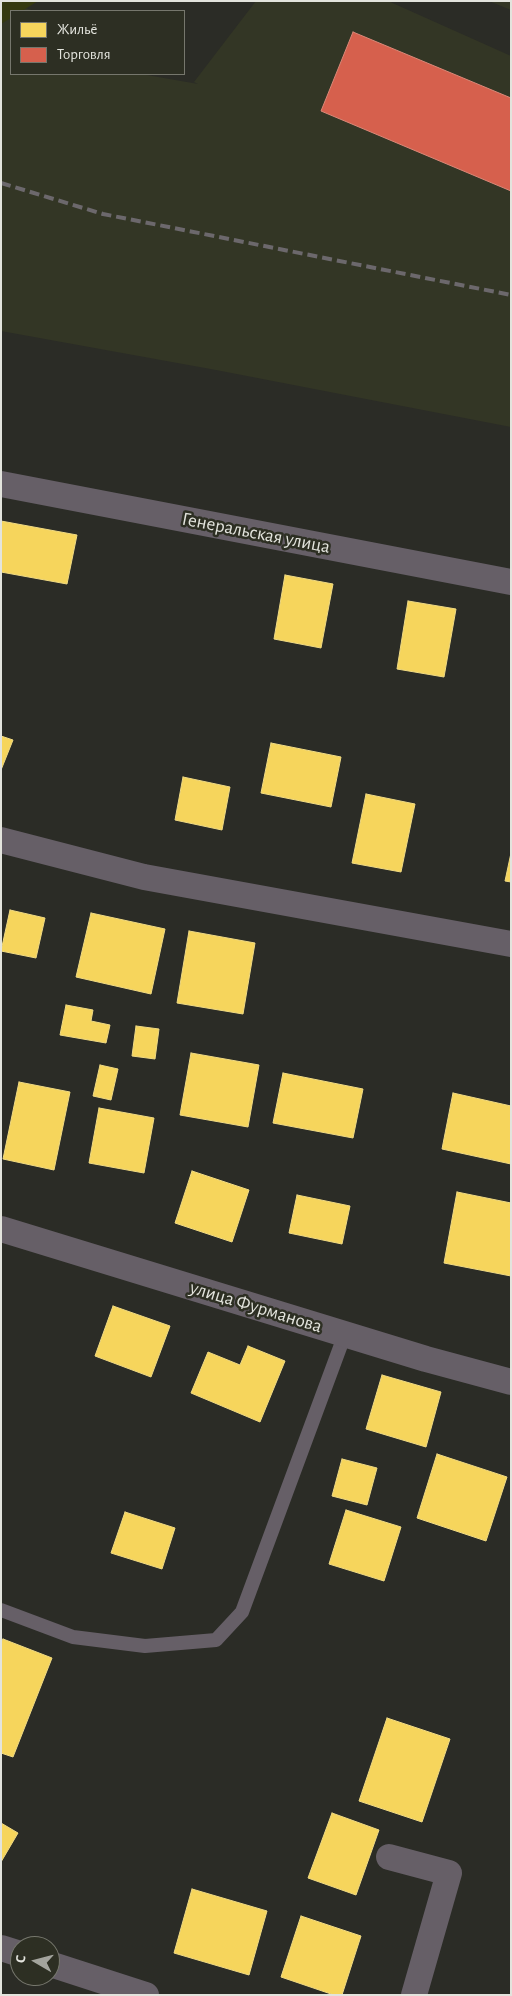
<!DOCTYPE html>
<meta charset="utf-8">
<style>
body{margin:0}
#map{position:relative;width:512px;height:1996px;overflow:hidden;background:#2b2c26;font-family:"Alegreya Sans",sans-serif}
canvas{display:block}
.frame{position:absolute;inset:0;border:2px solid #e3e4dd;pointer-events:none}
.legend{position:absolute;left:10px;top:10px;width:175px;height:65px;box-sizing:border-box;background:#2d2f23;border:1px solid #76776d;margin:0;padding:6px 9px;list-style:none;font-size:15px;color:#e3e4dd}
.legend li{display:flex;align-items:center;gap:10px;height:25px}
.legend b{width:25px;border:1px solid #76776d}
.north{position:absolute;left:10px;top:1936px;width:50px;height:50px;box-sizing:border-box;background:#2d2f23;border:1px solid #76776d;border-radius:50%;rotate:278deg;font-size:14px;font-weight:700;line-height:20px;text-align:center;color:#e3e4dd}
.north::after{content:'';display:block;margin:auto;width:18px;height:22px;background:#a3a49d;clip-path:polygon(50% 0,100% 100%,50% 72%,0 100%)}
</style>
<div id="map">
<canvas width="512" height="1996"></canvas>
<div class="frame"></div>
<ul class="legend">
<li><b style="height:14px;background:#f6d55c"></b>Жильё</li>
<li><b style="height:14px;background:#d6604d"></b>Торговля</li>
</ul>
<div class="north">С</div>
</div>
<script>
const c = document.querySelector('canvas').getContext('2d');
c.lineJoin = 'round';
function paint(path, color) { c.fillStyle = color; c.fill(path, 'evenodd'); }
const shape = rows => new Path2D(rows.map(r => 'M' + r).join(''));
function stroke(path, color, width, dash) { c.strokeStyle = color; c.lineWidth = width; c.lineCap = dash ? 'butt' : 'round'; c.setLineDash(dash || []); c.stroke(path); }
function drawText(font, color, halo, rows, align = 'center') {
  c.font = font + ' "Alegreya Sans",sans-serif'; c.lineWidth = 5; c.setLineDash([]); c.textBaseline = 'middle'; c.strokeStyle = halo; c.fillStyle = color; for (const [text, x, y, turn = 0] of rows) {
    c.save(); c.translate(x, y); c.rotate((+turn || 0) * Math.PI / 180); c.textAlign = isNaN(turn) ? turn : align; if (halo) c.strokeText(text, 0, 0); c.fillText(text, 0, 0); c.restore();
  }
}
paint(shape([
 [1,1,35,11,11,11,11,74,141,74,198,84,194,82,256,1,388,1,511,56,511,427,216,370,1,331],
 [489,1,511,1,511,10]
]), '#333625');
paint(shape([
 [1,1,38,1,22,11,11,11,11,18,1,24]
]), '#35390f');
const homes = shape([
 [1,521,77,535,67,584,1,572,1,521],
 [285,575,333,584,321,648,274,639,285,575],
 [408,601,456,609,444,677,397,669,408,601],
 [1,736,13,740,1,770,1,736],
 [271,743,341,757,331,807,261,793,271,743],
 [183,777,230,787,222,830,175,820,183,777],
 [366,794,415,804,401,872,352,863,366,794],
 [511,853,511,882,505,881,511,853],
 [10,910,45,918,36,958,1,951,10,910],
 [91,913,165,929,151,994,76,977,91,913],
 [189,931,255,943,243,1014,177,1003,189,931],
 [66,1005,93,1010,91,1021,110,1025,106,1043,60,1035,66,1005],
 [136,1026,159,1029,155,1059,132,1056,136,1026],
 [191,1053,259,1065,248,1127,180,1115,191,1053],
 [100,1065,118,1069,111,1100,93,1096,100,1065],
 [283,1073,363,1089,353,1138,273,1123,283,1073],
 [19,1082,70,1092,54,1170,3,1159,19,1082],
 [453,1093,511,1106,511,1164,442,1149,453,1093],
 [99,1108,154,1118,144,1173,89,1163,99,1108],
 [192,1171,249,1190,232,1242,175,1223,192,1171],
 [457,1192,511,1203,511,1276,444,1263,457,1192],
 [297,1195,350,1206,342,1244,289,1233,297,1195],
 [113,1306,170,1326,151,1377,95,1356,113,1306],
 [248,1346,285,1361,260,1422,191,1393,208,1352,240,1365,248,1346],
 [382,1375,441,1392,426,1447,366,1429,382,1375],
 [437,1454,507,1477,486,1541,417,1518,437,1454],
 [342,1459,377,1468,367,1505,332,1496,342,1459],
 [346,1510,401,1527,384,1581,329,1564,346,1510],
 [125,1512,175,1528,162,1569,111,1553,125,1512],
 [3,1639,52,1658,13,1757,1,1753,1,1642,3,1639],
 [387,1718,450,1739,422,1822,359,1801,387,1718],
 [332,1813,379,1830,356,1895,308,1878,332,1813],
 [1,1823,18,1833,1,1862,1,1823],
 [192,1889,267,1911,249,1975,174,1953,192,1889],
 [301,1916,361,1936,342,1995,334,1995,281,1977,301,1916]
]);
paint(homes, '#f6d55c');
stroke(homes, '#f0da83', 1);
const shops = shape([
 [353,32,511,98,511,191,321,111,353,32]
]);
paint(shops, '#d6604d');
stroke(shops, '#da8878', 1);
stroke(shape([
 [1,1610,73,1637,145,1646,216,1640,242,1612,345,1334]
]), '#665f67', 14);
stroke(shape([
 [1,484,511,582],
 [1,840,144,877,511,944],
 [1,1229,426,1359,511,1382],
 [389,1857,449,1873,414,1995],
 [1,1948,20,1954],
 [50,1964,146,1995]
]), '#665f67', 26);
stroke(shape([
 [1,183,103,214,511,295]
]), '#6c686c', 4, [10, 5]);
drawText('19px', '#e3e4dd', '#2d2f23', [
 ["Генеральская улица",256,533,11],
 ["улица Фурманова",256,1307,17]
]);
</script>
